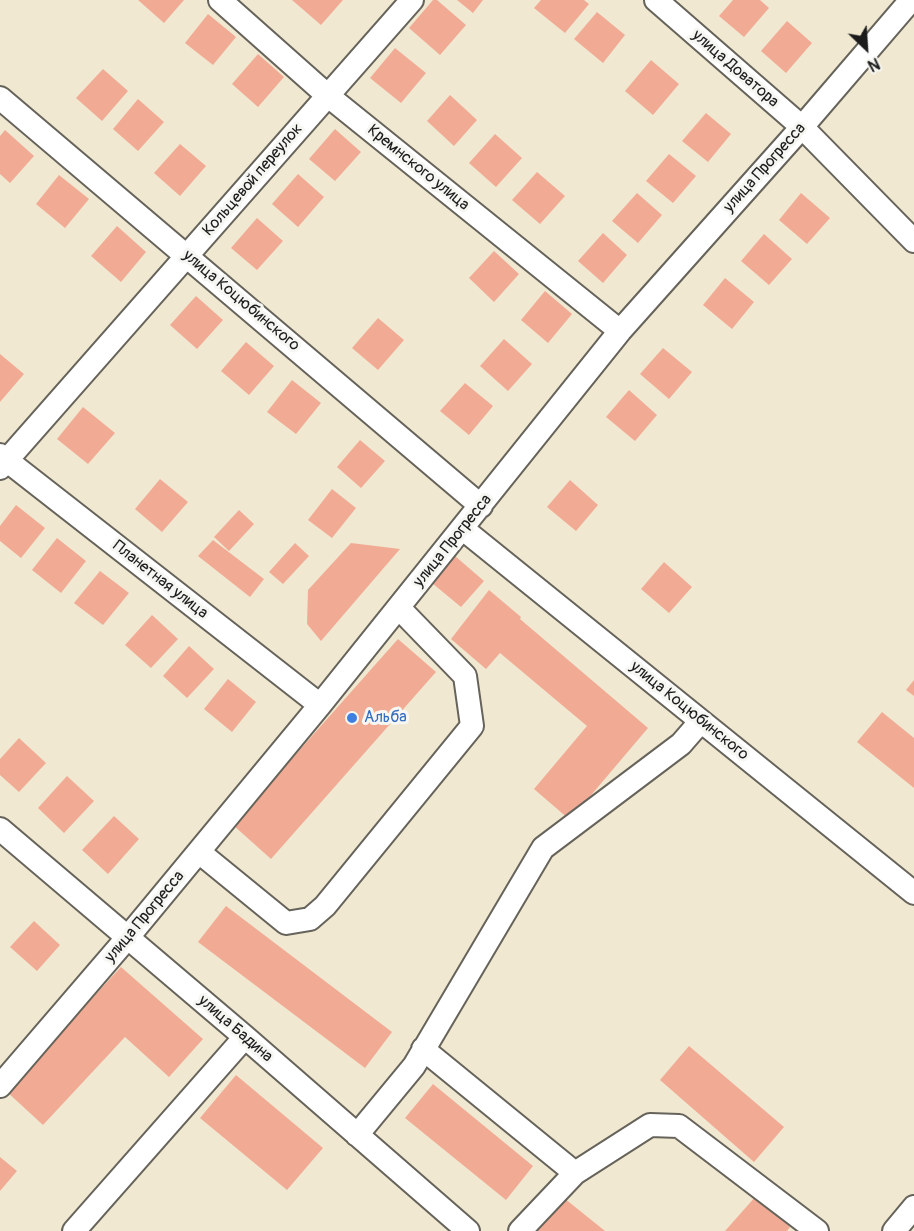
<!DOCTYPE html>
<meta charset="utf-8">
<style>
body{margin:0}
#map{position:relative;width:914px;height:1231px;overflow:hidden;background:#f0e8d1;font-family:Pangolin,sans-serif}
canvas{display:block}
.north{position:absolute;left:836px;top:18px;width:60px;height:60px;-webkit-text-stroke:4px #f6f6f2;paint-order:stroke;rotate:155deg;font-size:16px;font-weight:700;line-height:24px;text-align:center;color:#1c1c1c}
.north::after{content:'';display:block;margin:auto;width:21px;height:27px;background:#1c1c1c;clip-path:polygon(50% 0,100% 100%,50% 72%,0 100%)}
</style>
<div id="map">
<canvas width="914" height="1231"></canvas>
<div class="north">N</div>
</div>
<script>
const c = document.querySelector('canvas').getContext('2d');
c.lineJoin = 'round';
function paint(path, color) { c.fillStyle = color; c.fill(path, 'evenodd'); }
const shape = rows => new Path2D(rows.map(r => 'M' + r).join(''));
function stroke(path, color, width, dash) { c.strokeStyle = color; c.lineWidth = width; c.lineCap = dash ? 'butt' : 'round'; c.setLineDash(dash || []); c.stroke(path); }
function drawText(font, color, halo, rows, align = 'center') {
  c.font = font + ' Pangolin,sans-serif'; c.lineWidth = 6; c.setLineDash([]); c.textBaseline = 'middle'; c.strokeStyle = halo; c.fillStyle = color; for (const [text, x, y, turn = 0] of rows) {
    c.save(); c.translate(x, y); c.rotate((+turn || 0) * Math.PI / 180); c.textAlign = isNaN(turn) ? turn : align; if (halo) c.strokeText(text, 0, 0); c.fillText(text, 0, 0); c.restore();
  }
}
paint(shape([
 [138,0,184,0,164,23],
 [292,0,343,0,321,25],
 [433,0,437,0,466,25,440,55,409,28],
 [457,0,483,0,473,13],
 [541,0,584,0,589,4,565,33,534,8],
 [733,0,760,0,769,8,744,37,719,16],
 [597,12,625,35,603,63,574,39],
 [208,14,236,37,213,65,185,43],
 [787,21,812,43,786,73,761,51],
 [395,48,426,73,401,103,370,78],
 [258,54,284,77,258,107,232,84],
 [651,60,679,84,653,115,625,91],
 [103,69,128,91,102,121,76,98],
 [450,95,477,120,454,146,427,121],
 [138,99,164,122,138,151,113,129],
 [706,113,731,134,708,162,682,141],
 [335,129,361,152,335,181,309,159],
 [5,130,34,156,10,183,0,174,0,136],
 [495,134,522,158,496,187,469,163],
 [180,144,206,166,180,196,154,173],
 [669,154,696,176,673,203,646,181],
 [537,172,565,196,540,224,512,200],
 [298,174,324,197,298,227,272,204],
 [59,175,89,199,65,228,36,204],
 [637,193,662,215,638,243,612,221],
 [801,193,830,218,807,244,779,220],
 [257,218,283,241,257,270,231,248],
 [117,226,146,252,121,282,91,256],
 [603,233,627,255,603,283,578,261],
 [764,234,792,259,769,285,741,261],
 [494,251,519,274,494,302,469,278],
 [725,278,754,302,732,329,703,305],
 [545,291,572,314,548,343,521,320],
 [196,296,223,320,197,349,170,325],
 [378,318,404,340,378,370,352,348],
 [504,339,532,364,508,391,480,366],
 [246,342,274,366,249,395,221,371],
 [663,348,692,372,669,399,640,374],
 [0,354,24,374,0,402],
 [292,380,321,403,296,434,267,412],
 [465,383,493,406,469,435,440,411],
 [629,390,657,415,635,441,606,417],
 [83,407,115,433,88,464,57,439],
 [360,440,385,461,361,488,337,467],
 [160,479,188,502,162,532,135,509],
 [570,480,598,505,576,531,547,507],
 [332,489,356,508,332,538,308,520],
 [16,505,45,528,21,558,0,541,0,526],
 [239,510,254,524,229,551,214,537],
 [57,538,86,561,61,593,32,570],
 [213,540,264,579,250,597,198,556],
 [295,543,309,556,283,584,269,572],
 [351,543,400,549,321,641,307,624,308,590],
 [455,556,484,581,461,607,432,583],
 [664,562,692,587,669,613,641,589],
 [100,571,129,593,103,625,74,603],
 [489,590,521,617,520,619,648,728,570,820,534,789,587,726,500,653,486,669,451,639],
 [152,615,178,639,151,668,125,645],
 [398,639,436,672,271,859,233,825],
 [189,646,214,669,187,698,163,676],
 [228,679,256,702,232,732,204,709],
 [914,680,914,696,906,690],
 [882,712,914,738,914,788,857,742],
 [19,738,46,763,19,792,0,775,0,759],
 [67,776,94,801,64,833,38,808],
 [114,816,139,839,108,874,82,850],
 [226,906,392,1032,365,1068,198,942],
 [34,921,60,945,37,971,10,947],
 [121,967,203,1039,169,1077,125,1037,43,1125,6,1091],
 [689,1046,784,1127,754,1162,660,1080],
 [236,1075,323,1148,287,1190,200,1118],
 [433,1084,533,1166,506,1200,405,1118],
 [0,1157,17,1171,0,1191],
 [756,1196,790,1227,787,1231,725,1231],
 [564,1198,605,1231,537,1231]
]), '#f1ab95');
const minor = shape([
 [220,0,327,95,620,331],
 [656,0,802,127,914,241],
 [0,98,481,506],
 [0,455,320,705],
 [0,468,412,0],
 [463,529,914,893],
 [0,829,245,1037,468,1231],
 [199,852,286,923,310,919,325,906,472,726,465,676,399,608],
 [423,1049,575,1173],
 [0,1086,128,937,320,705,620,331,802,127,911,0],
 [357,1135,414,1066,543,848,681,744,701,721],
 [74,1231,245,1037],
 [520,1231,575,1173,650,1125,679,1126,817,1231],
 [894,1231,914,1207]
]);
stroke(minor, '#66635b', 26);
stroke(minor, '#fff', 22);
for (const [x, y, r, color] of [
 [352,718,6,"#3f7fe0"]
]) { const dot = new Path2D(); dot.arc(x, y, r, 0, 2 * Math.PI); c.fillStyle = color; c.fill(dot); stroke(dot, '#f6f6f2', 2); }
drawText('16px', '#1c1c1c', '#f6f6f2', [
 ["улица Доватора",735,69,41],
 ["Кремнского улица",418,168,39],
 ["улица Прогресса",765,168,-48],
 ["Кольцевой переулок",253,180,-49],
 ["улица Коцюбинского",241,301,40],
 ["улица Прогресса",453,541,-51],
 ["Планетная улица",160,580,38],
 ["улица Коцюбинского",689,711,39],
 ["улица Прогресса",145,917,-50],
 ["улица Бадина",235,1029,41]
]);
drawText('16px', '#366cbe', '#f6f6f2', [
 ["Альба",364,718]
], 'left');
</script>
